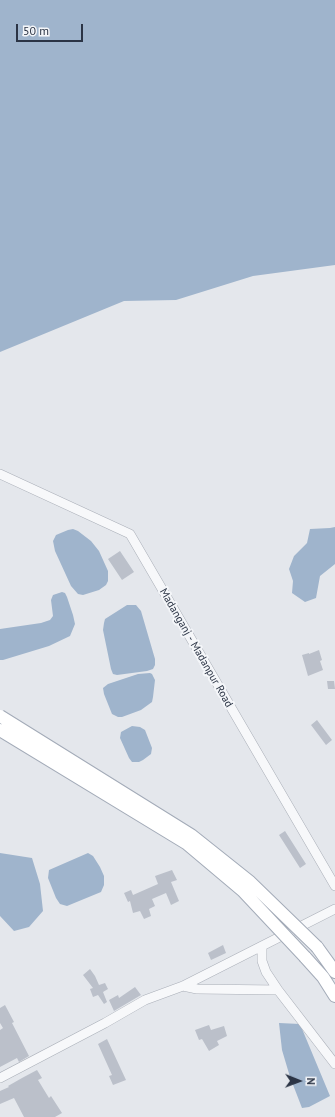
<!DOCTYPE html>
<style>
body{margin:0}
#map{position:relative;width:335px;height:1117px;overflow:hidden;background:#e4e7ec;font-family:"PT Sans",sans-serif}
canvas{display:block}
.north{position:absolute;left:279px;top:1061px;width:40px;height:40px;-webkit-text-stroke:3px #f4f6f9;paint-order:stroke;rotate:91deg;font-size:11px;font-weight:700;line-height:16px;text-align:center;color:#2b3445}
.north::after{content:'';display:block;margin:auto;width:14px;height:18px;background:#2b3445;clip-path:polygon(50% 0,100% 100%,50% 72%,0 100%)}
.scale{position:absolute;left:16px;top:24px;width:67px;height:18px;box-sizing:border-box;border:2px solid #2b3445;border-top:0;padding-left:5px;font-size:12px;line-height:14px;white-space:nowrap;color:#2b3445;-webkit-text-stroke:3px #f4f6f9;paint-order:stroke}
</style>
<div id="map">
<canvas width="335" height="1117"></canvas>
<div class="north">N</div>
<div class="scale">50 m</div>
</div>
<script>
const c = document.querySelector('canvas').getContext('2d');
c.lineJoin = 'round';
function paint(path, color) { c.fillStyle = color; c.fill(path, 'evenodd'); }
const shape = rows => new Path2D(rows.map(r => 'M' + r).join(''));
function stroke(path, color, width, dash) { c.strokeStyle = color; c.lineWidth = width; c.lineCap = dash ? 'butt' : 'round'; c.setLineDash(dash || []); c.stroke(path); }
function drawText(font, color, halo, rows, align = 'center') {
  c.font = font + ' "PT Sans",sans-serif'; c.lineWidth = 4; c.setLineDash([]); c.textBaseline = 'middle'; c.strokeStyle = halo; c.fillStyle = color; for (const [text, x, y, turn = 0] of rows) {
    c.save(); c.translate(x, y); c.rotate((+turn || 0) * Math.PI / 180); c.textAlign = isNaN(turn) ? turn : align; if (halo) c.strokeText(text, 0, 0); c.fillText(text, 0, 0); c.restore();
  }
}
paint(shape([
 [0,0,335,0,335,265,253,276,176,300,124,301,0,352],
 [335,527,335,564,320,576,316,598,305,602,292,593,293,581,289,569,294,556,307,543,310,529,330,528],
 [73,529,78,531,91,541,99,551,108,571,108,581,106,585,99,590,83,595,78,594,71,586,55,551,53,541,56,535,68,530],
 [62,592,65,593,67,597,73,615,75,624,70,636,49,646,3,660,0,660,0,629,41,623,50,620,53,616,51,600,53,595],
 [127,605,136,605,141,611,155,659,155,665,153,669,147,671,117,675,113,674,111,669,103,630,104,623,105,619],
 [150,673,152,674,155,680,153,697,152,702,141,710,122,717,118,717,112,714,104,694,103,688,108,684,138,674],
 [132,726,140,727,145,730,152,748,151,754,143,760,139,762,132,762,129,758,120,738,121,732],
 [0,853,32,858,40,884,43,911,29,927,14,931,0,916],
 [88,853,93,856,100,867,104,876,104,885,101,892,67,906,60,904,56,898,48,878,49,870],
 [279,1023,300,1024,330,1096,309,1107,302,1108,290,1077,282,1050]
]), '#9fb4cc');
paint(shape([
 [120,551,134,572,122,580,108,559],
 [319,650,322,660,320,661,323,670,308,676,302,655,309,653,309,654],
 [327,681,334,681,335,689,328,689],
 [317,720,332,740,326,745,311,725],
 [285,831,306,864,300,868,279,835],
 [172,870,177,880,171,882,179,901,171,905,166,893,152,899,155,906,149,909,151,916,144,919,140,911,133,913,130,901,128,902,124,893,131,890,133,895,158,884,155,876],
 [223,945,226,953,211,960,208,953],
 [90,969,95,976,99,985,105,983,108,989,103,992,107,1002,104,1004,98,995,93,997,90,989,93,988,83,975],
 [135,987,141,995,114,1011,109,1000,118,995,119,998],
 [5,1005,14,1022,12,1023,29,1056,19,1062,17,1058,0,1067,0,1030,3,1028,0,1023,0,1008],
 [209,1025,211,1030,224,1026,227,1036,217,1041,219,1045,209,1051,202,1039,199,1040,195,1030],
 [107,1039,126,1080,113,1085,109,1076,112,1075,98,1044],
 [37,1070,42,1078,38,1080,49,1098,51,1096,62,1113,55,1117,24,1117,14,1098,0,1104,0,1091,9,1087,8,1086,22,1078]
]), '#bbc0ca');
const minor = shape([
 [0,474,130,534,335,886],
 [262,947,262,961,266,972,278,990,335,1064],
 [183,986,197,989,278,990],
 [0,1078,105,1023,145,1000,183,986,335,909]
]);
const major = shape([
 [317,947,335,972],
 [305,957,323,977,335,996]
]);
stroke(minor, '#a9aeb7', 10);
stroke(major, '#a3abb8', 14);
stroke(minor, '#f7f8fa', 9);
stroke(major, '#fff', 12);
const majorBridge = shape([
 [0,716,191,835,250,882,317,947],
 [0,730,186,843,243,891,305,957]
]);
stroke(majorBridge, '#a3abb8', 14, []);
stroke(majorBridge, '#fff', 12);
drawText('11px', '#2b3445', '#f4f6f9', [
 ["Madanganj - Madanpur Road",196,648,60]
]);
</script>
